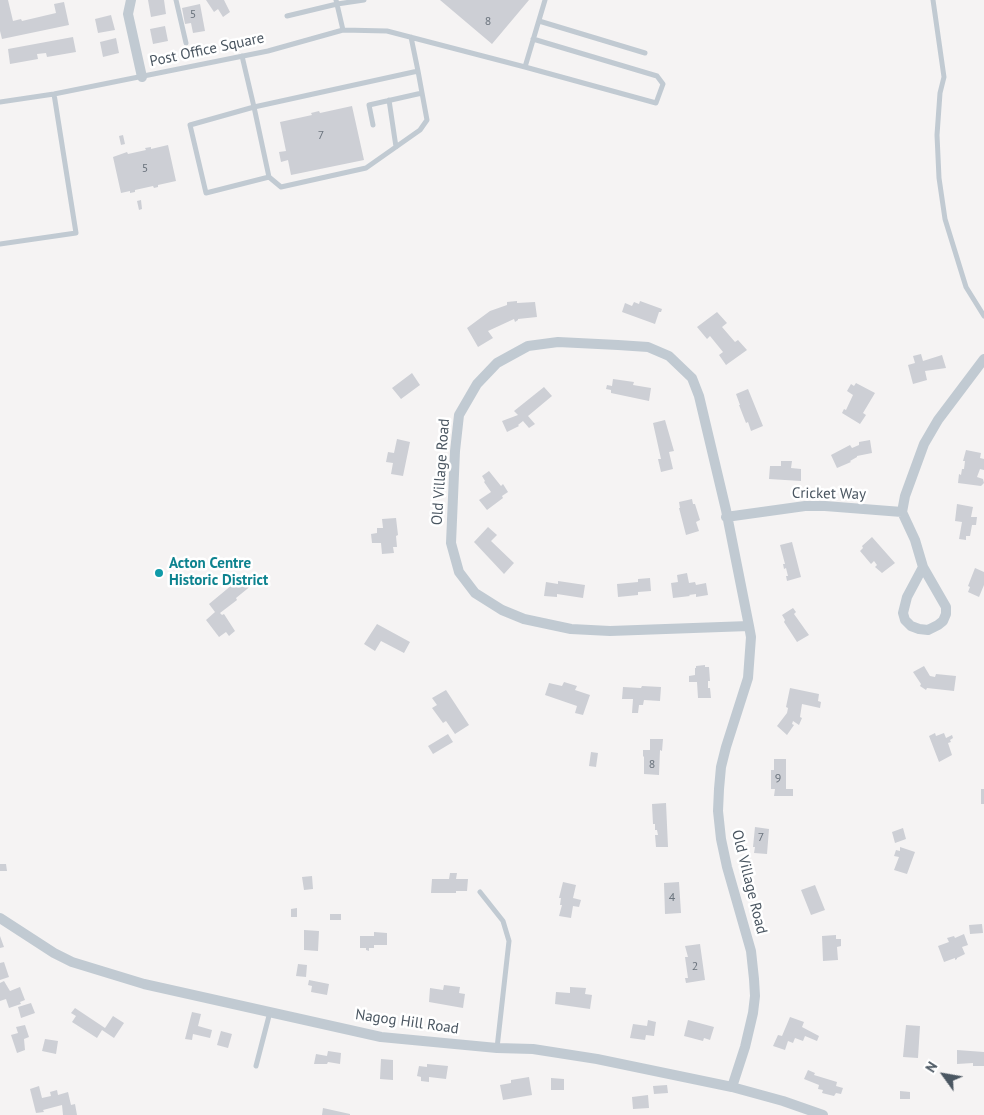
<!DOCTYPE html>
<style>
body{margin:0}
#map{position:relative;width:984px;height:1115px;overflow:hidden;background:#f5f3f3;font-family:"PT Sans",sans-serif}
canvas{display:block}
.north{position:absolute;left:919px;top:1050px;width:50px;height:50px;-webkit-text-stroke:4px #fff;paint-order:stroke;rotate:302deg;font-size:14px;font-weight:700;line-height:20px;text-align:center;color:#4a5661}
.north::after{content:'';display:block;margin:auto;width:18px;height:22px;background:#4a5661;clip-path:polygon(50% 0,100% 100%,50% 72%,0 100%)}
</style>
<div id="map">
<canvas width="984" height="1115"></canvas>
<div class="north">N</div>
</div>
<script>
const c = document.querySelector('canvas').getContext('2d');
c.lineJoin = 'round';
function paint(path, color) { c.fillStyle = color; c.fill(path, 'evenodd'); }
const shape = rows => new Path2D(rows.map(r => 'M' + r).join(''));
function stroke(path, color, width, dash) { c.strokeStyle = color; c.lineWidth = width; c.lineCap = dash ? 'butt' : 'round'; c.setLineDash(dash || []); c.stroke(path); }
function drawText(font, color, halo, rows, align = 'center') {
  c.font = font + ' "PT Sans",sans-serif'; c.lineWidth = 5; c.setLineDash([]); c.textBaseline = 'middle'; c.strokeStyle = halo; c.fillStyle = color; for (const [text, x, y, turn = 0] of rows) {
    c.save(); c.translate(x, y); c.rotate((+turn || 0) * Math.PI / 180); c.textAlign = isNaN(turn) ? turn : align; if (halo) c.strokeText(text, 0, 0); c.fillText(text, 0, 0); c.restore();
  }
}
paint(shape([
 [0,0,8,0,13,21,21,19,22,21,56,13,54,4,64,2,69,25,2,39,0,31],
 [148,0,164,0,166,14,151,17],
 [206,0,224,0,230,12,223,17,218,9,214,12],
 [440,0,529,0,492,44],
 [200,4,205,31,193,33,191,23,185,24,182,8],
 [111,15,115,30,98,33,95,19],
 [165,26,168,41,153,44,150,29],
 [73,37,76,52,47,57,46,53,37,54,38,59,10,64,8,49],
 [116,38,119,53,103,57,100,42],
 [352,106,364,160,291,175,288,160,281,162,279,152,286,151,280,122,312,115,311,113,319,111,320,113],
 [123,135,125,144,121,145,119,136],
 [168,145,176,181,158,185,158,187,154,188,153,186,135,190,135,192,130,193,130,191,121,193,113,157,127,152,128,154,146,150,145,148,151,147,151,149],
 [141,200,142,209,139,210,137,201],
 [517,301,517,303,535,302,537,317,518,319,518,320,515,322,514,319,488,331,493,338,478,347,467,328,490,311,507,305,507,302],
 [640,301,662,309,661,312,659,312,655,324,622,312,625,303,632,306,634,302,639,304],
 [717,312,727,323,722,327,735,342,738,340,747,350,726,365,719,355,723,352,710,336,707,339,697,327],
 [921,354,923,361,942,355,946,368,925,371,927,380,913,384,908,365,915,363,913,356],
 [412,373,420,385,401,399,392,388],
 [613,379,634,382,633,385,651,388,649,401,611,393,611,390,606,389,607,385,612,386],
 [856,383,875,393,863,413,866,415,860,424,842,413,844,409,846,410,853,395,847,391,851,384,854,386],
 [544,387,552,396,528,416,535,424,529,428,523,421,518,425,519,426,507,432,502,421,518,415,514,411],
 [748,389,763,426,751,431,748,422,746,423,739,405,740,405,736,394],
 [665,420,674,451,669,452,673,469,661,472,658,459,661,459,653,423],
 [397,439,410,442,403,476,391,474,393,463,386,462,388,452,394,453],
 [870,440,872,453,857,456,857,457,850,461,851,462,837,468,831,455,850,445,852,448,859,445,859,442],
 [966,450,981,453,980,458,984,459,984,470,980,469,977,477,983,479,984,483,981,486,958,483,959,474,961,475,962,469,964,469,965,461,963,461],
 [781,461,792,461,791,468,801,469,801,481,769,479,770,466,781,466],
 [489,471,501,486,503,484,508,492,502,496,503,498,487,510,479,500,491,492,484,482,485,481,482,476],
 [692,499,693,504,695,504,700,520,696,522,699,531,686,535,679,508,680,508,679,502],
 [957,504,973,507,971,517,977,517,976,525,972,525,970,536,966,536,966,540,959,539,962,522,955,521],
 [396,518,398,535,396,536,397,547,393,547,394,553,382,554,381,543,372,543,371,534,377,533,377,528,383,528,382,519],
 [488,527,497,535,491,541,514,563,504,574,474,542],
 [872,537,895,563,882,573,875,567,877,565,874,561,871,564,860,551,863,548,862,546],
 [792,542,801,577,787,581,786,576,788,576,786,568,784,569,783,564,785,564,780,545],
 [975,568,984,572,984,585,979,597,968,592,970,587,968,586],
 [687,573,689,583,695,582,696,585,706,583,708,595,696,597,696,594,689,595,690,596,673,598,671,583,678,582,677,575],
 [244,575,252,585,236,598,237,600,220,613,222,615,224,614,235,631,229,636,226,632,219,637,206,620,215,612,209,604],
 [650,578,651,591,638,592,638,595,618,597,617,584,638,582,638,579],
 [558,581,585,585,583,598,557,594,557,597,544,596,546,582,558,584],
 [793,608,796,612,794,614,809,635,797,642,784,622,785,620,782,615],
 [377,624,410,642,404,653,381,641,375,651,364,644],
 [705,665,705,667,709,667,710,681,708,681,708,688,710,688,711,698,698,698,697,682,689,682,689,676,695,675,695,668,696,668,696,666],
 [924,666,930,676,935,677,936,674,956,676,954,691,927,688,926,690,920,686,921,684,913,672],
 [564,682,577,686,575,690,590,695,583,715,575,713,577,706,545,695,549,683,562,686],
 [642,686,661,687,660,701,644,700,643,705,639,705,638,713,632,713,633,699,622,699,623,687,641,688],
 [790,688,819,694,818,701,821,702,820,708,802,704,800,717,802,718,799,725,793,721,792,724,794,725,787,735,777,726,787,713,788,708,786,707],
 [446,690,469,725,455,734,446,721,443,723,432,708,437,705,432,698],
 [935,733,936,736,944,733,946,738,952,735,953,738,950,740,951,742,948,743,952,755,939,762,929,736],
 [448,734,453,742,433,754,428,746],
 [650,739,663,739,662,751,660,750,659,775,644,774,644,757,643,756,643,750,650,750],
 [591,752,598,753,596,767,589,766],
 [774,759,786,759,786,789,793,789,793,796,774,796,775,789,771,789,771,770,774,770],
 [981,789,984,789,984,804,981,804],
 [666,803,668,847,656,847,655,835,658,835,657,830,655,830,655,824,653,824,652,804],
 [755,827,769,829,767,854,754,853,755,847,753,847],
 [903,828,906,839,895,843,892,832],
 [900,847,915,852,907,874,894,870,899,857,894,856,896,850,900,851],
 [0,864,6,864,7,871,0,871],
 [450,873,457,873,456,879,468,879,467,891,456,891,456,893,431,893,432,879,449,879],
 [312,876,313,889,304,890,302,877],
 [563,882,576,885,573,898,581,900,579,907,573,906,571,918,559,916,562,905,560,905,561,898,559,898],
 [679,882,681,913,665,914,664,883],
 [815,885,825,910,811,915,801,890],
 [297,908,297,917,291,917,291,909],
 [330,914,341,914,341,920,330,920],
 [982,924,983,933,970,934,969,925],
 [304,930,319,931,318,951,304,950],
 [374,932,387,933,387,945,374,945,374,948,369,948,369,951,366,950,366,948,360,948,360,936,374,936],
 [964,934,968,945,962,947,965,954,957,958,957,959,955,960,955,958,944,962,938,946,949,942,947,938,954,936,955,938],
 [836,935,836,939,841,939,841,946,837,947,838,960,823,961,822,936],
 [0,936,4,947,0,948],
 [700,944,705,980,686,983,685,978,688,978,685,957,688,957,685,946],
 [4,962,9,977,0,980,0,963],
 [298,964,307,965,306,977,296,976],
 [309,980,329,984,327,995,311,992,312,986,308,985],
 [4,981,10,991,20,987,25,1000,20,1002,21,1004,9,1008,6,999,0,1001,0,983],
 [444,985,460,987,459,993,465,994,463,1008,429,1002,430,988,443,990],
 [570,987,586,988,585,994,592,995,590,1009,555,1004,556,992,570,993],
 [31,1003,35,1013,21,1018,18,1007],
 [75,1008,105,1028,113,1016,124,1023,114,1038,102,1030,97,1038,72,1022,76,1016,71,1013],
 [192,1012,201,1014,198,1026,212,1030,210,1038,193,1034,192,1040,185,1039],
 [790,1017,804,1022,802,1027,819,1036,817,1041,805,1036,803,1041,795,1038,793,1043,788,1041,785,1050,773,1046,778,1035,782,1036],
 [648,1020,656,1022,654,1036,646,1035,645,1040,630,1038,633,1024,647,1026],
 [688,1020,714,1027,710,1040,704,1038,703,1041,684,1036],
 [25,1025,29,1037,24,1039,25,1050,17,1053,11,1035,18,1033,16,1027],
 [906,1025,920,1026,918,1058,903,1057],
 [221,1031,232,1034,228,1048,217,1045],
 [45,1039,58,1041,56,1054,42,1051],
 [957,1050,984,1052,984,1066,973,1066,973,1063,957,1064],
 [328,1051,341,1053,340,1064,328,1062,327,1064,314,1064,316,1054,327,1056],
 [381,1059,393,1060,393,1080,380,1079],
 [427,1064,448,1066,446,1079,429,1077,429,1082,421,1081,421,1077,417,1076,419,1066,427,1067],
 [808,1070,815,1073,814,1075,837,1082,836,1086,843,1088,841,1094,836,1093,834,1096,822,1093,823,1090,818,1089,819,1085,804,1079],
 [529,1077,532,1095,503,1100,500,1085,511,1083,511,1080],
 [551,1078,564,1079,564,1090,551,1090],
 [667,1085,668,1093,654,1094,653,1086],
 [39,1086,42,1098,51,1096,50,1092,57,1090,58,1095,68,1092,71,1105,75,1104,77,1115,63,1115,62,1105,43,1110,44,1112,36,1113,30,1089],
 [900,1091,910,1092,910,1099,900,1099],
 [648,1095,649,1108,633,1109,632,1097],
 [323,1108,350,1114,350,1115,322,1115]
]), '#cdcfd5');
stroke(shape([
 [176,0,186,43],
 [336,0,343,30],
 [933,0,944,77,940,93,937,135,939,178,945,219,966,287,984,316],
 [287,16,337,4,364,0],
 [539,21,645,53],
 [411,37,418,71,427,120,420,130,366,168,281,187,269,177,254,107,418,71],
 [242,56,254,107,190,125,206,193,269,177],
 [525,67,656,103,663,84,657,76,533,39],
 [389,100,396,147],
 [0,102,54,94,268,51,343,30,387,31,525,67,545,0],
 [373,125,369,105,422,93],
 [0,244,76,233,54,94],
 [480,892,503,921,509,941,497,1048],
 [256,1066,270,1012]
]), '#c1cad2', 5);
stroke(shape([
 [131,0,128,14,142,77],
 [726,517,805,506,825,506,902,512],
 [923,567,907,597,903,613,905,620,911,626,919,629,928,630,938,625,943,621,946,614,946,607,923,567,915,540,902,512,905,496,924,444,938,420,984,359],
 [0,918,54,953,72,962,144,984,381,1037,497,1048,533,1049,597,1059,732,1087,783,1101,823,1115],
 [732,1087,745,1047,753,1013,755,996,754,979,751,951,727,867,721,839,718,811,719,789,721,767,726,747,748,678,751,637,749,626,610,631,571,629,524,619,502,610,475,593,459,572,451,543,455,451,459,415,477,384,497,363,528,346,558,342,618,345,648,347,669,356,692,378,699,396,726,510,749,626]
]), '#c1cad2', 10);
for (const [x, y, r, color] of [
 [159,573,5,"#0f9aa8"]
]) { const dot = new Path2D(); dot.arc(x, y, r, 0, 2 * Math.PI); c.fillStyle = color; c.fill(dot); stroke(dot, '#fff', 2); }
drawText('12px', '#6b747e', null, [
 ["5",193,15],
 ["8",488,22],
 ["7",321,136],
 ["5",145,169],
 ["8",652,765],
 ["9",778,779],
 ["7",761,838],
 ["4",672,898],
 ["2",695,967]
]);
drawText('15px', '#4a5661', '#fff', [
 ["Post Office Square",207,50,-12],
 ["Old Village Road",441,472,-86],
 ["Cricket Way",829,494,1],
 ["Old Village Road",749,882,76],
 ["Nagog Hill Road",407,1022,8]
]);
drawText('bold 15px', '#0d838f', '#fff', [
 ["Acton Centre",169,564],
 ["Historic District",169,581]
], 'left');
</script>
